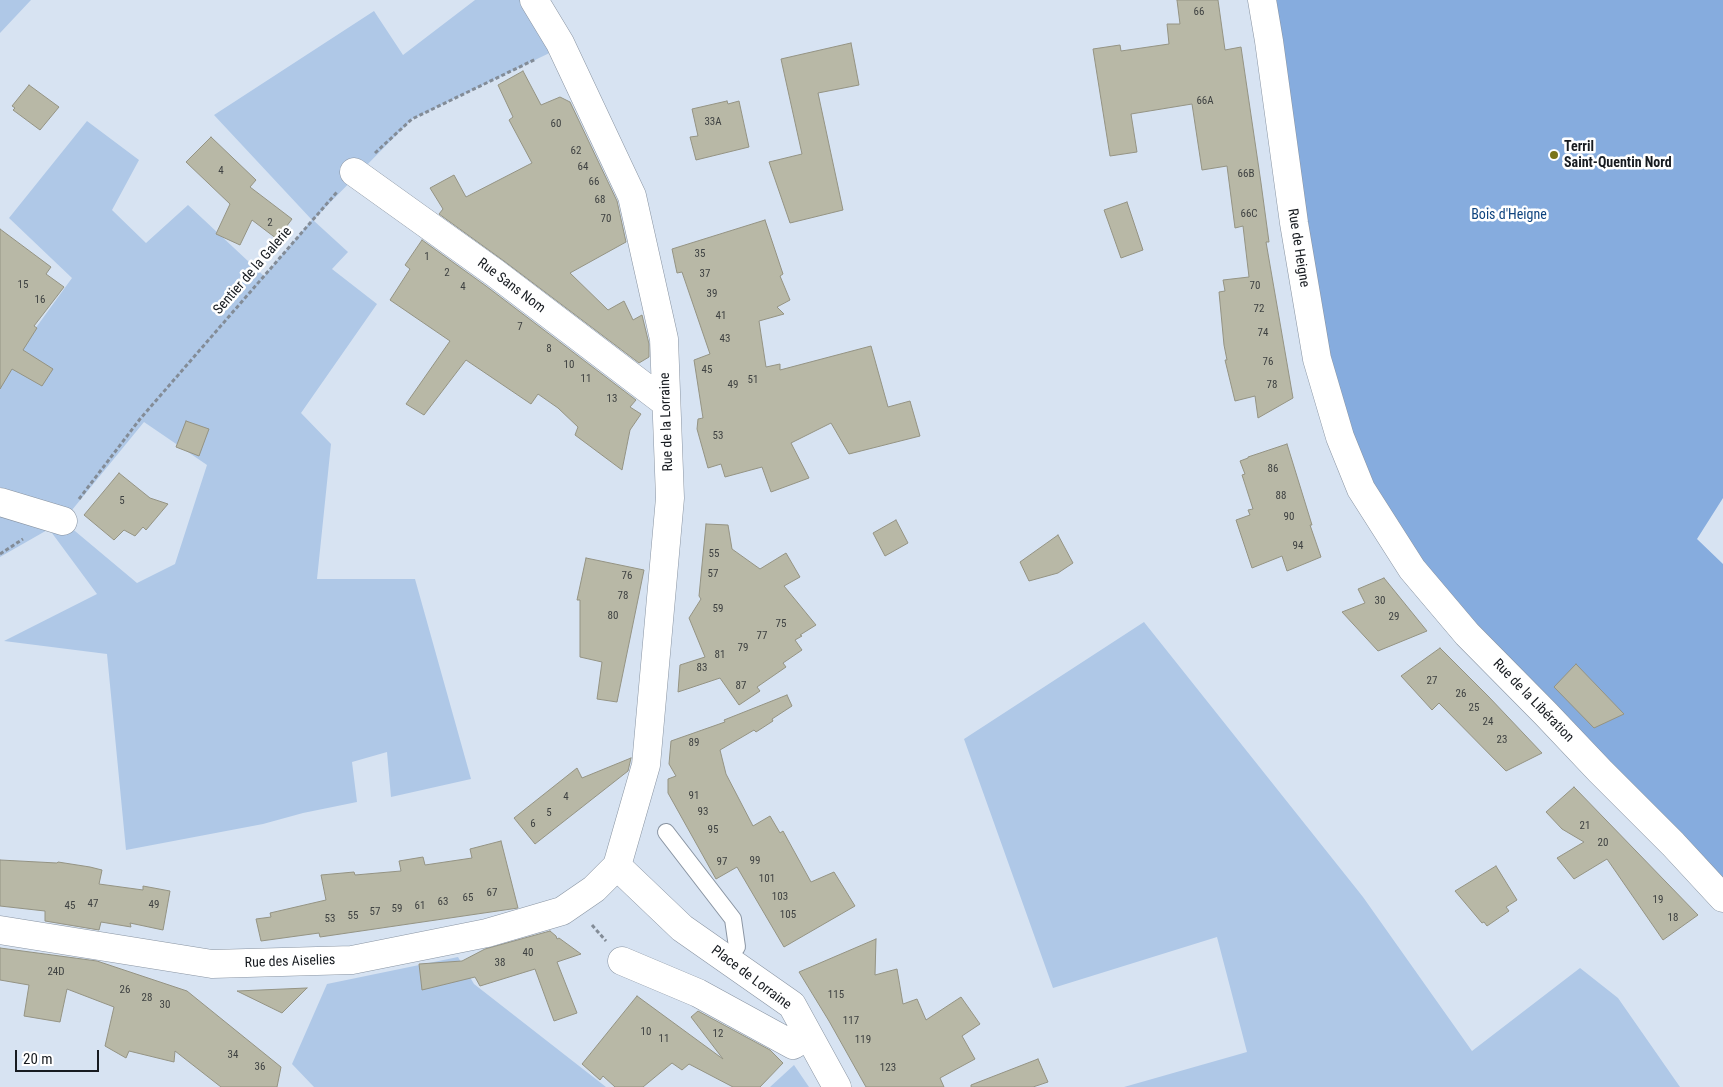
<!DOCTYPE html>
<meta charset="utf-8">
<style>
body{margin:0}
#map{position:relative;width:1723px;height:1087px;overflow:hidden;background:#d7e3f2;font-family:"Roboto Condensed",sans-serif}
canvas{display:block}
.scale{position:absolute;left:15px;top:1050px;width:84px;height:22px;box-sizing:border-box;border:2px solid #171b20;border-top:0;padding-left:6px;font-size:15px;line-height:18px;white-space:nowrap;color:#171b20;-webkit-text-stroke:4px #fff;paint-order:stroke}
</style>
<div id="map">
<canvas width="1723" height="1087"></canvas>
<div class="scale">20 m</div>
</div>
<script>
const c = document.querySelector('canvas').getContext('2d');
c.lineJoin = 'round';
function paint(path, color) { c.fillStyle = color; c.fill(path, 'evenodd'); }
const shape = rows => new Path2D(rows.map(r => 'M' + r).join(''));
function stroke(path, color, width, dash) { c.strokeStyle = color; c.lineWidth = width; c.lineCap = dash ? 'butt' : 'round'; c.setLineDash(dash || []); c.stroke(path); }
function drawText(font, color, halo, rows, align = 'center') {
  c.font = font + ' "Roboto Condensed",sans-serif'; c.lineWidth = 5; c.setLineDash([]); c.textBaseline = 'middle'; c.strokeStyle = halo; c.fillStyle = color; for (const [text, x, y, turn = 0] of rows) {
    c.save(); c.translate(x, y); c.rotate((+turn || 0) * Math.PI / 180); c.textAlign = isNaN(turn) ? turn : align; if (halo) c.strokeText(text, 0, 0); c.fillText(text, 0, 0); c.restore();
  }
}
paint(shape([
 [0,0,31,0,0,33],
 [475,0,533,0,562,47,412,119,313,220,348,252,332,269,377,304,301,413,331,444,317,579,415,579,471,779,391,797,387,752,352,762,357,802,303,813,263,824,126,850,107,654,4,641,97,594,49,529,0,557,0,502,59,519,0,487,0,377,72,278,9,218,87,121,139,160,112,210,146,243,188,205,264,276,312,220,214,115,374,11,403,55],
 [144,422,207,465,175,564,137,583,63,521],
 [1144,622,1363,897,1472,1051,1580,968,1618,998,1680,1087,1124,1087,1247,1052,1217,937,1053,988,964,739],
 [458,957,474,984,606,1087,314,1087,292,1064,327,984],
 [794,1065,809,1087,770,1087]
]), '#afc8e7');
paint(shape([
 [1262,0,1723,0,1723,498,1697,539,1723,564,1723,898,1467,634,1340,437]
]), '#86acde');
const building = shape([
 [1177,0,1218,0,1225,50,1241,47,1261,183,1269,242,1266,242,1293,398,1258,418,1255,396,1235,401,1225,360,1227,360,1224,345,1219,292,1225,291,1223,280,1249,277,1243,226,1235,228,1227,166,1202,170,1192,104,1131,114,1137,152,1110,156,1093,49,1120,45,1121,51,1169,44,1167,24,1180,24,1177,0],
 [851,43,859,85,818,93,843,210,790,223,769,162,802,154,781,59,851,43],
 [523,71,541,105,560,97,570,102,617,201,626,242,570,273,608,310,624,301,633,320,642,315,649,344,649,357,639,363,504,261,439,214,443,209,430,188,454,175,466,197,532,163,509,120,513,117,498,85,523,71],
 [29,85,59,107,40,130,13,110,15,108,12,106,29,85],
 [727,101,728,104,739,101,749,147,696,160,690,137,698,136,692,109,727,101],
 [211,137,256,180,250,187,292,219,277,239,252,220,240,245,216,234,230,204,186,162,211,137],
 [1127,202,1143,250,1121,258,1104,210,1127,202],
 [765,220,783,274,780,276,790,300,777,307,784,314,759,321,766,367,780,364,780,370,871,346,888,407,910,401,920,436,849,454,831,423,791,443,809,478,771,492,762,467,725,477,721,464,708,468,697,429,698,419,703,418,694,360,710,354,682,272,677,273,672,249,765,220],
 [0,229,51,267,46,274,64,287,34,326,37,328,23,350,53,369,42,386,12,369,0,389,0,229],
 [422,240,486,286,636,400,630,407,641,414,630,430,622,470,575,435,578,427,558,408,538,394,531,404,466,360,424,415,406,404,450,341,390,300,410,269,405,265,422,240],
 [186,421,209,429,199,456,176,447,186,421],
 [1287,444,1312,525,1310,525,1321,557,1287,571,1282,556,1252,568,1236,520,1250,515,1248,510,1253,509,1242,475,1245,474,1240,461,1248,458,1248,457,1287,444],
 [119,473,150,498,168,504,146,530,143,527,135,536,124,530,114,540,84,515,119,473],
 [896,520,908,543,885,556,873,533,896,520],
 [706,524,728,525,732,549,760,569,786,553,800,577,784,586,816,625,800,635,802,636,795,640,802,650,783,663,786,667,757,687,760,691,739,705,720,678,678,692,680,665,705,657,689,618,701,599,699,596,706,524],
 [1058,535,1073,563,1058,573,1029,581,1020,562,1058,535],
 [586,558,644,570,617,702,597,699,602,662,580,657,580,600,577,600,586,558],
 [1384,578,1427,631,1378,651,1342,612,1365,603,1358,589,1384,578],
 [1440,648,1489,697,1542,753,1506,771,1439,703,1432,710,1401,676,1440,648],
 [1576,664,1624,714,1594,728,1554,687,1576,664],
 [787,695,792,706,772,719,773,721,756,732,754,730,720,750,726,774,753,826,770,816,780,833,783,831,811,882,834,872,855,906,784,947,737,867,716,879,668,793,668,779,676,776,669,764,671,741,725,722,724,720,787,695],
 [631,758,628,771,535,844,514,818,577,768,582,778,631,758],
 [1574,787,1666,882,1698,915,1663,940,1607,859,1574,879,1557,858,1584,842,1562,829,1546,812,1574,787],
 [501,841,518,908,320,937,319,933,261,941,256,919,271,917,270,913,326,900,321,875,354,872,355,875,401,871,399,861,423,857,425,865,472,858,470,849,501,841],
 [0,860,57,863,58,862,90,867,102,870,99,884,143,890,143,886,170,891,163,930,130,923,131,927,101,922,99,930,45,921,45,911,0,906,0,860],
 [1496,866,1517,900,1506,907,1509,911,1487,926,1484,922,1482,923,1455,891,1496,866],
 [550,931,556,936,557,939,559,938,581,954,557,962,577,1013,554,1021,535,969,480,986,475,977,422,990,419,964,462,961,485,949,550,931],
 [876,939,875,975,897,969,903,1004,917,999,926,1020,961,997,980,1024,962,1036,975,1059,940,1078,944,1087,866,1087,829,1021,799,972,876,939],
 [0,948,97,961,187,991,281,1067,277,1087,221,1087,175,1051,174,1062,129,1051,126,1058,105,1046,114,1007,67,989,60,1022,24,1016,29,985,0,980,0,948],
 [307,988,282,1013,237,991,307,988],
 [637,996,723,1059,691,1017,698,1011,770,1050,783,1063,760,1087,733,1087,689,1064,682,1070,672,1063,643,1087,615,1087,603,1076,600,1080,582,1064,637,996],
 [1038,1059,1048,1082,1033,1087,971,1087,971,1085,1038,1059]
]);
paint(building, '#b8b8a6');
stroke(building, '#949383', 1);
const service = shape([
 [666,832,733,919,737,947,727,959]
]);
const minor = shape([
 [354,172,495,273,666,403],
 [0,502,63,521],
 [617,866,682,928,792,1005,837,1087],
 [0,930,212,964,352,960,487,933,562,911,594,889,617,866,646,765,670,498,664,339,632,196,560,43,534,0],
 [622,961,698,993,793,1045,808,1036]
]);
const tertiary = shape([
 [1262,0,1269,41,1294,223,1317,359,1340,437,1361,489,1412,569,1467,634,1546,714,1600,771,1673,844,1723,898]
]);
stroke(service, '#8994a2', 18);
stroke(minor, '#8994a2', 29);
stroke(tertiary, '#8994a2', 29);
stroke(shape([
 [375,153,412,119,536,59],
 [79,499,140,419,337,192],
 [0,554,23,539],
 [592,925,606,941]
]), '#838c97', 3, [4, 2.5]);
stroke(service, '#fff', 16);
stroke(minor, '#fff', 28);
stroke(tertiary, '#fff', 28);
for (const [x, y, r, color] of [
 [1554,155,5,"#7b7519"]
]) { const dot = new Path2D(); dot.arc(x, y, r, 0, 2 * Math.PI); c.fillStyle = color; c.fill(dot); stroke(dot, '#fff', 2); }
drawText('11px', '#3f4242', null, [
 ["66",1199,12],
 ["66A",1205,101],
 ["33A",713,122],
 ["60",556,124],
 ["62",576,151],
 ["64",583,167],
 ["4",221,171],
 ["66B",1246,174],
 ["66",594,182],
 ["68",600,200],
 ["66C",1249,214],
 ["70",606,219],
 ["2",270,223],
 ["35",700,254],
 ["1",427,257],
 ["2",447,273],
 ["37",705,274],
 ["15",23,285],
 ["70",1255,286],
 ["4",463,287],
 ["39",712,294],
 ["16",40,300],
 ["72",1259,309],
 ["41",721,316],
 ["7",520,327],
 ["74",1263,333],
 ["43",725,339],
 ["8",549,349],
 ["76",1268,362],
 ["10",569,365],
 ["45",707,370],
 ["11",586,379],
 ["51",753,380],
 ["49",733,385],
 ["78",1272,385],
 ["13",612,399],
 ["53",718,436],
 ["86",1273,469],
 ["88",1281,496],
 ["5",122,501],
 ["90",1289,517],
 ["94",1298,546],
 ["55",714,554],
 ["57",713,574],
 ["76",627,576],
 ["78",623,596],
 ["30",1380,601],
 ["59",718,609],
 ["80",613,616],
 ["29",1394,617],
 ["75",781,624],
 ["77",762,636],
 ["79",743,648],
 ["81",720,655],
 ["83",702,668],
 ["27",1432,681],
 ["87",741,686],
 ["26",1461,694],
 ["25",1474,708],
 ["24",1488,722],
 ["23",1502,740],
 ["89",694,743],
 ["91",694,796],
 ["4",566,797],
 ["93",703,812],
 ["5",549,813],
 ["6",533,824],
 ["21",1585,826],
 ["95",713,830],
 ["20",1603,843],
 ["99",755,861],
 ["97",722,862],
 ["101",767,879],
 ["67",492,893],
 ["103",780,897],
 ["65",468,898],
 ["19",1658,900],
 ["63",443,902],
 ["47",93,904],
 ["49",154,905],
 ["45",70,906],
 ["61",420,906],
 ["59",397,909],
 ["57",375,912],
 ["105",788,915],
 ["55",353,916],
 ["18",1673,918],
 ["53",330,919],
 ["40",528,953],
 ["38",500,963],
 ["24D",56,972],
 ["26",125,990],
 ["115",836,995],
 ["28",147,998],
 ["30",165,1005],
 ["117",851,1021],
 ["10",646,1032],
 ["12",718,1034],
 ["11",664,1039],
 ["119",863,1040],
 ["34",233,1055],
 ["36",260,1067],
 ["123",888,1068]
]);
drawText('bold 14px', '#171b20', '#fff', [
 ["Terril",1564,147],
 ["Saint-Quentin Nord",1564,163]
], 'left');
drawText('14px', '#0e437e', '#fff', [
 ["Bois d'Heigne",1509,215]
]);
drawText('14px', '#171b20', '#fff', [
 ["Rue de Heigne",1298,248,81],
 ["Sentier de la Galerie",253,271,-49],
 ["Rue Sans Nom",511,286,37],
 ["Rue de la Lorraine",667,422,-92],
 ["Rue de la Libération",1533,701,46],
 ["Rue des Aiselies",290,962,-2],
 ["Place de Lorraine",751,978,37]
]);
</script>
